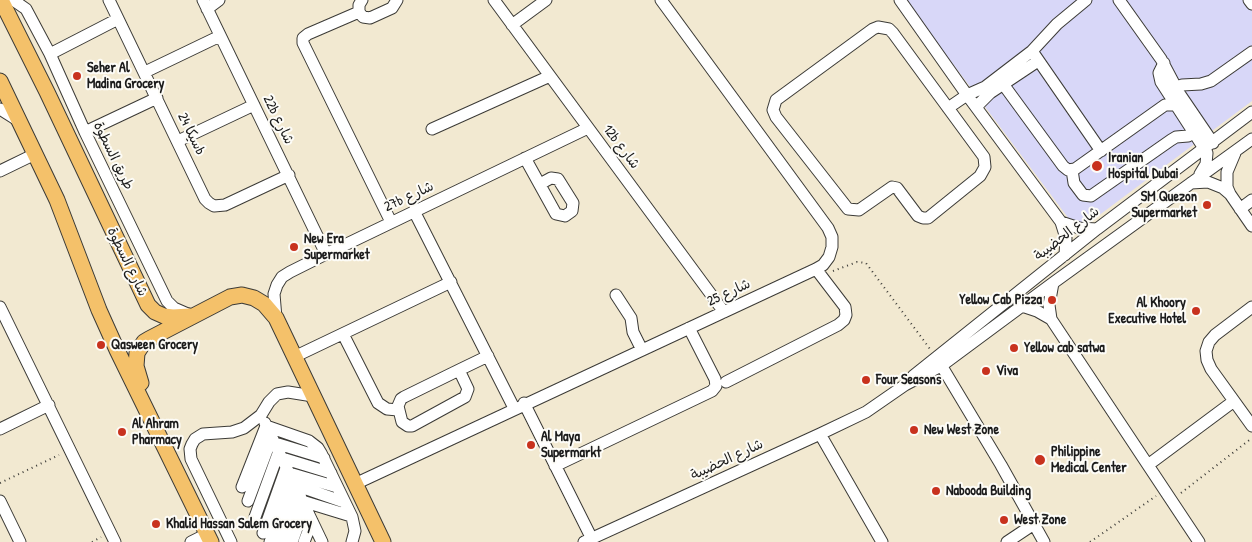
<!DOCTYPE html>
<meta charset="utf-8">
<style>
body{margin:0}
canvas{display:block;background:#f2e9d1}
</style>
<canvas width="1252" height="542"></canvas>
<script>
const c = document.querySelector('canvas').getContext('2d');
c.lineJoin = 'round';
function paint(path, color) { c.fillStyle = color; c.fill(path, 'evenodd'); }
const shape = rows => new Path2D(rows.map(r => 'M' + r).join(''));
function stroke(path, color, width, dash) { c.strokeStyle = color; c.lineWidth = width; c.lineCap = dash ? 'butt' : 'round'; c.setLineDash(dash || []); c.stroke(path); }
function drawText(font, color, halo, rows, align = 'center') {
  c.font = font + ' "Patrick Hand","Playpen Sans Arabic",sans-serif'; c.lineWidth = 4; c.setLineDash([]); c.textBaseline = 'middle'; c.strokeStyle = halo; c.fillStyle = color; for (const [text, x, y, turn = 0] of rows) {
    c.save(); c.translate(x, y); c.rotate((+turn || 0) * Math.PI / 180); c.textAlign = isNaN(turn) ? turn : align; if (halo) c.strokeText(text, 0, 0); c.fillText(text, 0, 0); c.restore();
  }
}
paint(shape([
 [905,0,1252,0,1252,101,1078,231]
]), '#d8d7f8');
const minor = shape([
 [13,0,26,9,50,54,85,132,167,301,174,308,190,315],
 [109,0,205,199,209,203,214,206,225,205,289,175],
 [203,0,326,254],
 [362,0,359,5,359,12,363,17,370,18,392,8,397,0],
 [494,0,724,312],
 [900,0,967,95,1061,222,1066,238,1065,255],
 [1119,0,1161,59,1179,93,1213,143],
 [1249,0,1252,4],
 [207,9,219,0],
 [359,12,308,34,303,38,303,43,391,222],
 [512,25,546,0],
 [878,27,889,29,893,33,984,157,985,167,980,176,928,218,923,218,918,216,897,188,892,187,859,210,848,209,776,117,773,110,776,100,873,29,878,27],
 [1032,51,1101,151],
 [50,54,118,19],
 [1164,63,1159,73,1161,82,1207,153,1206,164,1200,174],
 [145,72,220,36],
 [1003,84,1063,166,1068,170,1075,169,1165,105,1176,105],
 [1170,91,1182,85,1201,84,1211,81,1252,52],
 [976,107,990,93,1038,61],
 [948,108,967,95,985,87,1032,51,1057,24,1086,0],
 [0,109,19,121],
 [432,129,550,76],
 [85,132,157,98],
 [178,141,254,105],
 [525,158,556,214,565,216,572,211,573,203,558,179,551,178,540,184],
 [1072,170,1074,183,1083,195,1091,196,1171,140,1176,137,1188,136,1202,127],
 [0,171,35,154],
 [1191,183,1208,182,1223,188,1230,194,1252,226],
 [1230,194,1227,187,1227,172,1235,153],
 [1240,209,1252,200],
 [414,211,514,408],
 [1061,222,1079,228,1097,229],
 [1053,283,1049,305,1051,319,1199,542],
 [616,295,631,318,633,332,642,350],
 [1022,306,1037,311,1051,319],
 [0,307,115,542],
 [1252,307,1215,335,1209,342,1206,351,1207,360,1211,369,1252,426],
 [276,318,274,294,277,285,282,277,290,272,326,254,588,128],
 [343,334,378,403,387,409,398,410],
 [294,357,451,282],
 [938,360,1001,465,1044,542],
 [459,370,468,389,465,397,412,426,408,426,402,422,398,406,401,399,404,397,459,370,488,356],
 [913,376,1097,229,1252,112],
 [726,382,838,325,844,320,846,315,845,307,816,269],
 [524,403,592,539],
 [265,423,322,542],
 [0,429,49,405],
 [820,434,882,542],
 [275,443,324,458],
 [282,458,331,473],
 [1148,465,1234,401],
 [555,466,712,391,716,386,715,379,689,328],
 [289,473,337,487],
 [355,484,816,269,823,265,829,257,832,247,832,237,828,228,661,0],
 [295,485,344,502],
 [242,487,266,426,309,441,318,448,321,453,352,517,355,531,352,542],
 [0,501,20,542],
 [248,501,272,437],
 [302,501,351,516],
 [255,517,279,451],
 [263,533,286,468],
 [191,542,207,534],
 [231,542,191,459,190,449,192,444,195,439,203,434,232,432,244,428,261,415,269,402,277,394,288,392,313,396],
 [270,542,293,481],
 [281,542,298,493],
 [292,542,305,506],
 [304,542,312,521],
 [584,542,820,434,866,412,905,385,941,366,1053,283,1252,139],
 [1007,542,1034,524]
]);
const major = shape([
 [1,0,47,92,148,305,155,312,164,316,173,317,190,316],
 [0,81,57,200,99,310,117,350,211,542],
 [141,383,136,366,137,353,144,342,149,339,230,297,242,295,254,298,264,304,276,318,383,542]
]);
stroke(minor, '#3c3b37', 13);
stroke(major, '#3c3b37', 17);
stroke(shape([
 [833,271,857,262,866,263,930,349],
 [0,483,59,455],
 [1181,493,1252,438],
 [92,542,101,537],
 [1090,542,1156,496]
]), '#3c3b37', 2, [1, 4]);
stroke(minor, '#fff', 11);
stroke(major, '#f4c16a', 15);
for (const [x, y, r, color] of [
 [77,76,5,"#c8321e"],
 [1097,166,6,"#c8321e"],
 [1207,205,5,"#c8321e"],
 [294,247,5,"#c8321e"],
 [1052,300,5,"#c8321e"],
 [1196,311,5,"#c8321e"],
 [101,345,5,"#c8321e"],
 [1014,348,5,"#c8321e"],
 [986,371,5,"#c8321e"],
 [866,380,5,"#c8321e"],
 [914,430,5,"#c8321e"],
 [122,432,5,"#c8321e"],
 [531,445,5,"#c8321e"],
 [1040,460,6,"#c8321e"],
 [936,491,5,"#c8321e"],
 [1004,520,5,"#c8321e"],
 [156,524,5,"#c8321e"]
]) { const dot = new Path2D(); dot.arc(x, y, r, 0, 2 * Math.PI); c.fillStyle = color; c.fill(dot); stroke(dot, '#fdfcf7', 2); }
drawText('bold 14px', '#1c1c1c', '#fdfcf7', [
 ["Seher Al",87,68],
 ["Madina Grocery",87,84],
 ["Iranian",1108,158],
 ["Hospital Dubai",1108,174],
 ["SM Quezon",1197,197,"right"],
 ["Supermarket",1197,213,"right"],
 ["New Era",304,239],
 ["Supermarket",304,255],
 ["Yellow Cab Pizza",1042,300,"right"],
 ["Al Khoory",1186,303,"right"],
 ["Executive Hotel",1186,319,"right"],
 ["Qasween Grocery",111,345],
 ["Yellow cab satwa",1024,348],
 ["Viva",996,371],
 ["Four Seasons",876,380],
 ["Al Ahram",132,424],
 ["Pharmacy",132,440],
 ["New West Zone",924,430],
 ["Al Maya",541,437],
 ["Supermarkt",541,453],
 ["Philippine",1051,452],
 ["Medical Center",1051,468],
 ["Nabooda Building",946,491],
 ["West Zone",1014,520],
 ["Khalid Hassan Salem Grocery",166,524]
], 'left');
drawText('14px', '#1c1c1c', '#fdfcf7', [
 ["22b شارع",278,120,64],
 ["سيكا 24b",191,134,64],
 ["12b شارع",621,147,53],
 ["طريق السطوة",113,156,64],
 ["27b شارع",409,197,-25],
 ["شارع الحضيبة",1067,234,-38],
 ["شارع السطوة",127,262,64],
 ["شارع 25",729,293,-25],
 ["شارع الحضيبة",727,460,-25]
]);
</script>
